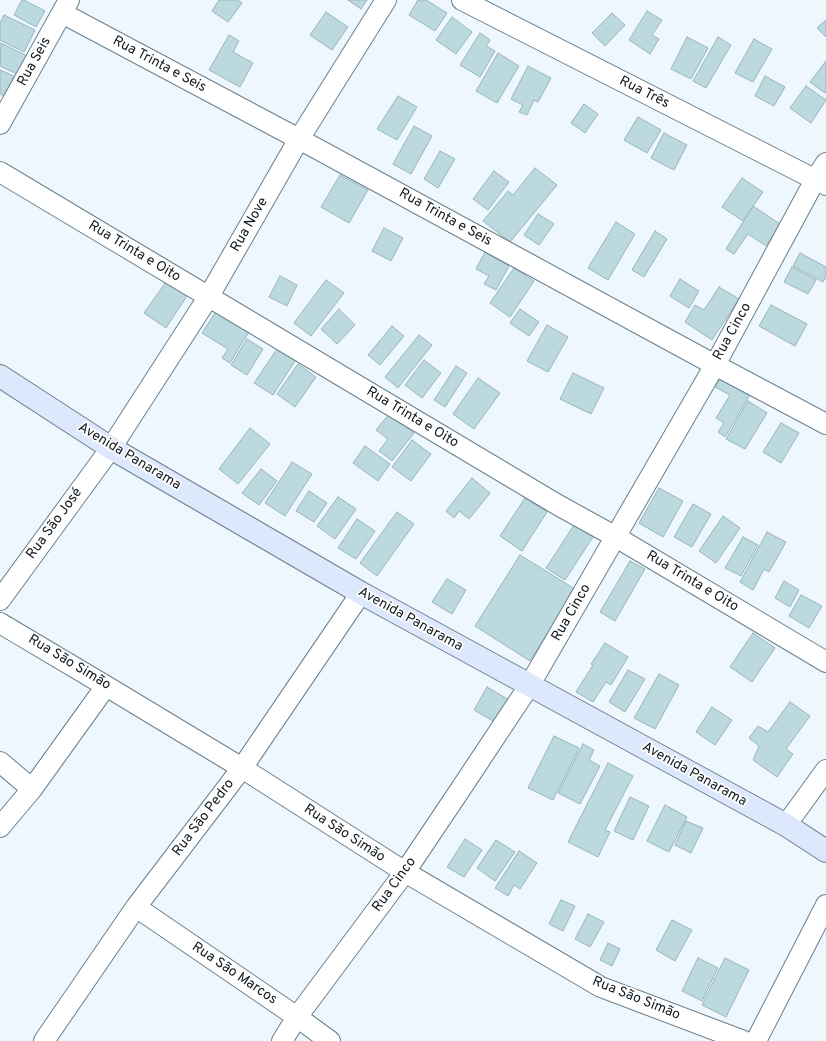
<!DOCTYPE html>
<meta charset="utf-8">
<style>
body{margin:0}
canvas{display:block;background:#eef7fd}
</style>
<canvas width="826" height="1041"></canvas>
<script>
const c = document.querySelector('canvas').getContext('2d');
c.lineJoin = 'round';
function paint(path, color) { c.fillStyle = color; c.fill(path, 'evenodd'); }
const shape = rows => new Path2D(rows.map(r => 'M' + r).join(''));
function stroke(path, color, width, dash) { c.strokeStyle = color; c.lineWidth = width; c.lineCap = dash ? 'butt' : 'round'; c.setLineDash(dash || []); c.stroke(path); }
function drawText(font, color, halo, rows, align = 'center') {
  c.font = font + ' Overpass,sans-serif'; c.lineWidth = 3.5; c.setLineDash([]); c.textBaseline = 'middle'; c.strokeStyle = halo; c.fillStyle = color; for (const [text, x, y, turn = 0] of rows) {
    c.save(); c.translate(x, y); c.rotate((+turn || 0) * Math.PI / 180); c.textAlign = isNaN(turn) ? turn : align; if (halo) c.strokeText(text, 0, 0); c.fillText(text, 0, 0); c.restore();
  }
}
const building = shape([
 [22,0,24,0,45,11,36,27,14,15,22,0],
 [219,0,238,0,242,3,228,22,212,11,219,0],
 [348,0,367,0,361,9,348,0],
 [418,0,426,0,447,13,435,31,409,15,418,0],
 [647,11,662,20,652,35,659,39,650,54,629,40,647,11],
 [326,12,348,27,332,50,310,35,326,12],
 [612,13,625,25,605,46,592,33,612,13],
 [4,15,35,30,24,52,0,40,0,23,4,15],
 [452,17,472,32,456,54,436,40,452,17],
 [826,20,826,37,817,28,826,20],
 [480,33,490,40,486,46,495,51,480,77,460,65,480,33],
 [229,35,239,41,233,52,253,63,240,87,209,70,229,35],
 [687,37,708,48,691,79,671,69,687,37],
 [718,37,731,45,706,88,693,81,718,37],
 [754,39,772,49,753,82,735,73,754,39],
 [1,43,27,56,17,74,0,66,1,43],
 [498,53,519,66,497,103,476,91,498,53],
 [826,61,826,91,825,93,810,82,826,61],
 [528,66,551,78,538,102,534,100,527,115,519,112,523,105,511,99,528,66],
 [0,70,14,76,4,96,0,94,0,70],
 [765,76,785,87,774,106,755,96,765,76],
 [806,86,826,100,811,123,790,108,806,86],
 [398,96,417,107,397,140,377,129,398,96],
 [584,104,598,114,585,133,571,123,584,104],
 [638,117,661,130,647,153,624,140,638,117],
 [414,126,432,136,411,174,393,164,414,126],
 [664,133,687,145,674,170,651,158,664,133],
 [440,151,455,159,438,188,424,179,440,151],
 [535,168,557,185,510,242,483,221,508,191,513,195,535,168],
 [494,171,509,182,488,210,473,199,494,171],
 [340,175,368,190,349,223,321,207,340,175],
 [742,178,763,192,743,221,722,207,742,178],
 [753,206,780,224,766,246,748,234,734,254,726,249,753,206],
 [538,214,554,224,539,245,524,235,538,214],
 [616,222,635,234,608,280,588,268,616,222],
 [384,228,403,238,391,261,372,251,384,228],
 [655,231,667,239,644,277,632,270,655,231],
 [485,252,509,266,496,290,484,284,489,276,476,269,485,252],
 [800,253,826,267,826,277,823,282,793,266,800,253],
 [792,267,816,280,808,294,784,282,792,267],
 [514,268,534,281,510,317,490,303,514,268],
 [280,276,297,285,287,306,269,297,280,276],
 [680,279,699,291,689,308,670,296,680,279],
 [326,280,344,293,311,336,294,323,326,280],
 [166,282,187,296,166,328,144,313,166,282],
 [719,287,739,299,712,340,685,322,695,305,704,310,719,287],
 [771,305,807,324,795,346,759,326,771,305],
 [339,309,355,325,337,344,321,329,339,309],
 [520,309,539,322,529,336,510,323,520,309],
 [217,310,250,330,230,363,222,358,228,349,202,333,217,310],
 [547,325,568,337,548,372,527,361,547,325],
 [392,326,404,336,380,365,368,355,392,326],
 [419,335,432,345,398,388,385,377,419,335],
 [247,339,263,349,247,375,231,365,247,339],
 [279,346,297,358,273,395,254,383,279,346],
 [424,360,441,373,422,398,405,385,424,360],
 [298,364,316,377,295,407,277,394,298,364],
 [456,366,467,373,445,407,434,400,456,366],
 [573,373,604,388,591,414,560,399,573,373],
 [722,376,751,393,725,437,718,432,724,423,716,418,730,395,715,387,722,376],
 [478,378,500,393,474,429,453,414,478,378],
 [748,401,767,413,745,449,726,439,748,401],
 [389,414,414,433,392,461,379,451,388,439,376,430,389,414],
 [781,423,799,433,781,463,763,452,781,423],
 [250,428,270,444,238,484,219,469,250,428],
 [412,440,431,454,411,481,392,467,412,440],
 [365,446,390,464,378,481,353,463,365,446],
 [292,462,312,474,285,516,265,503,292,462],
 [261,469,277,481,259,505,242,493,261,469],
 [472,478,490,493,469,519,459,511,454,518,446,511,472,478],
 [659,488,683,501,663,537,639,523,659,488],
 [309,491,327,503,314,522,296,511,309,491],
 [338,497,356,509,335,539,317,526,338,497],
 [525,498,547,512,522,551,500,536,525,498],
 [693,504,711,514,692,547,674,537,693,504],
 [397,512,414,524,377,576,360,563,397,512],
 [723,516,740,528,716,563,699,551,723,516],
 [357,519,375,531,356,559,338,548,357,519],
 [574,525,593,537,565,580,546,568,574,525],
 [767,532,786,542,769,572,764,569,753,590,740,582,767,532],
 [743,537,758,545,741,576,725,568,743,537],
 [520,555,575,589,530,661,475,626,520,555],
 [630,561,645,569,615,621,600,612,630,561],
 [447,579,466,590,452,614,432,602,447,579],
 [784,581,799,590,790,607,775,598,784,581],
 [801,595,822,606,809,628,789,616,801,595],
 [753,633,775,648,752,682,730,667,753,633],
 [605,643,628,657,611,685,606,682,593,702,576,692,593,665,591,664,605,643],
 [628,670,645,679,625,712,609,702,628,670],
 [659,674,679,685,655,729,634,718,659,674],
 [487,687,511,701,498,724,474,710,487,687],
 [790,702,810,716,786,749,793,754,777,777,753,760,759,746,749,738,758,726,768,732,790,702],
 [712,707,732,720,715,745,696,732,712,707],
 [554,736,579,748,553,800,528,788,554,736],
 [583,744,594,750,589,760,600,766,580,804,558,793,583,744],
 [608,763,633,776,605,830,610,832,598,857,568,842,608,763],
 [630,797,649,806,633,840,614,831,630,797],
 [665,805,687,817,669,852,647,841,665,805],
 [686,821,703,828,691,853,675,845,686,821],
 [465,839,482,850,464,877,447,867,465,839],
 [496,840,515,852,495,881,477,868,496,840],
 [519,851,537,863,520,889,514,885,508,896,495,888,519,851],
 [561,900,575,906,563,931,549,924,561,900],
 [588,914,604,922,590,947,575,939,588,914],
 [672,920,692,930,675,961,656,950,672,920],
 [608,943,620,949,612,966,600,960,608,943],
 [698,958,718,968,702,1001,682,991,698,958],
 [725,958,749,970,726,1017,702,1005,725,958]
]);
paint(building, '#bbd9df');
stroke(building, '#98b5ba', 1);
const street = shape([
 [462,0,826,185],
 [62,13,299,139,715,365,826,424],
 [0,124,69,0],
 [0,172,313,359,558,505,616,537,826,662],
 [0,600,111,448,209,296,299,139,386,0],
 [0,623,106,686,242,768,405,872,601,987,744,1041],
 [0,762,32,789],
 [786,825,826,770],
 [0,827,32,789,106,686],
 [136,907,297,1017,330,1041],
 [44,1041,136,907,242,768,361,593],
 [282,1041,297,1017,405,872,462,787,529,686,715,365,815,180,826,163],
 [756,1041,826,905]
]);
const secondary = shape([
 [0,376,111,448,361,593,786,825,826,851]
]);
stroke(street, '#6a808d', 22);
stroke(secondary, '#6a808d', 24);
stroke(street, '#fff', 20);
stroke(secondary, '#dde8fd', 22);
drawText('14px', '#121a20', '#fff', [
 ["Rua Seis",35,62,-61],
 ["Rua Trinta e Seis",159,65,28],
 ["Rua Três",644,93,27],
 ["Rua Trinta e Seis",445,218,29],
 ["Rua Nove",250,225,-60],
 ["Rua Trinta e Oito",134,252,31],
 ["Rua Cinco",733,332,-61],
 ["Rua Trinta e Oito",412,418,31],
 ["Avenida Panarama",129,457,31],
 ["Rua São José",55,524,-54],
 ["Rua Trinta e Oito",692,582,31],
 ["Rua Cinco",572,613,-60],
 ["Avenida Panarama",410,620,29],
 ["Rua São Simão",69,663,31],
 ["Avenida Panarama",694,775,29],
 ["Rua São Pedro",204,818,-53],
 ["Rua São Simão",344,834,33],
 ["Rua Cinco",395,885,-54],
 ["Rua São Marcos",234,974,34],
 ["Rua São Simão",636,999,22]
]);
</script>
